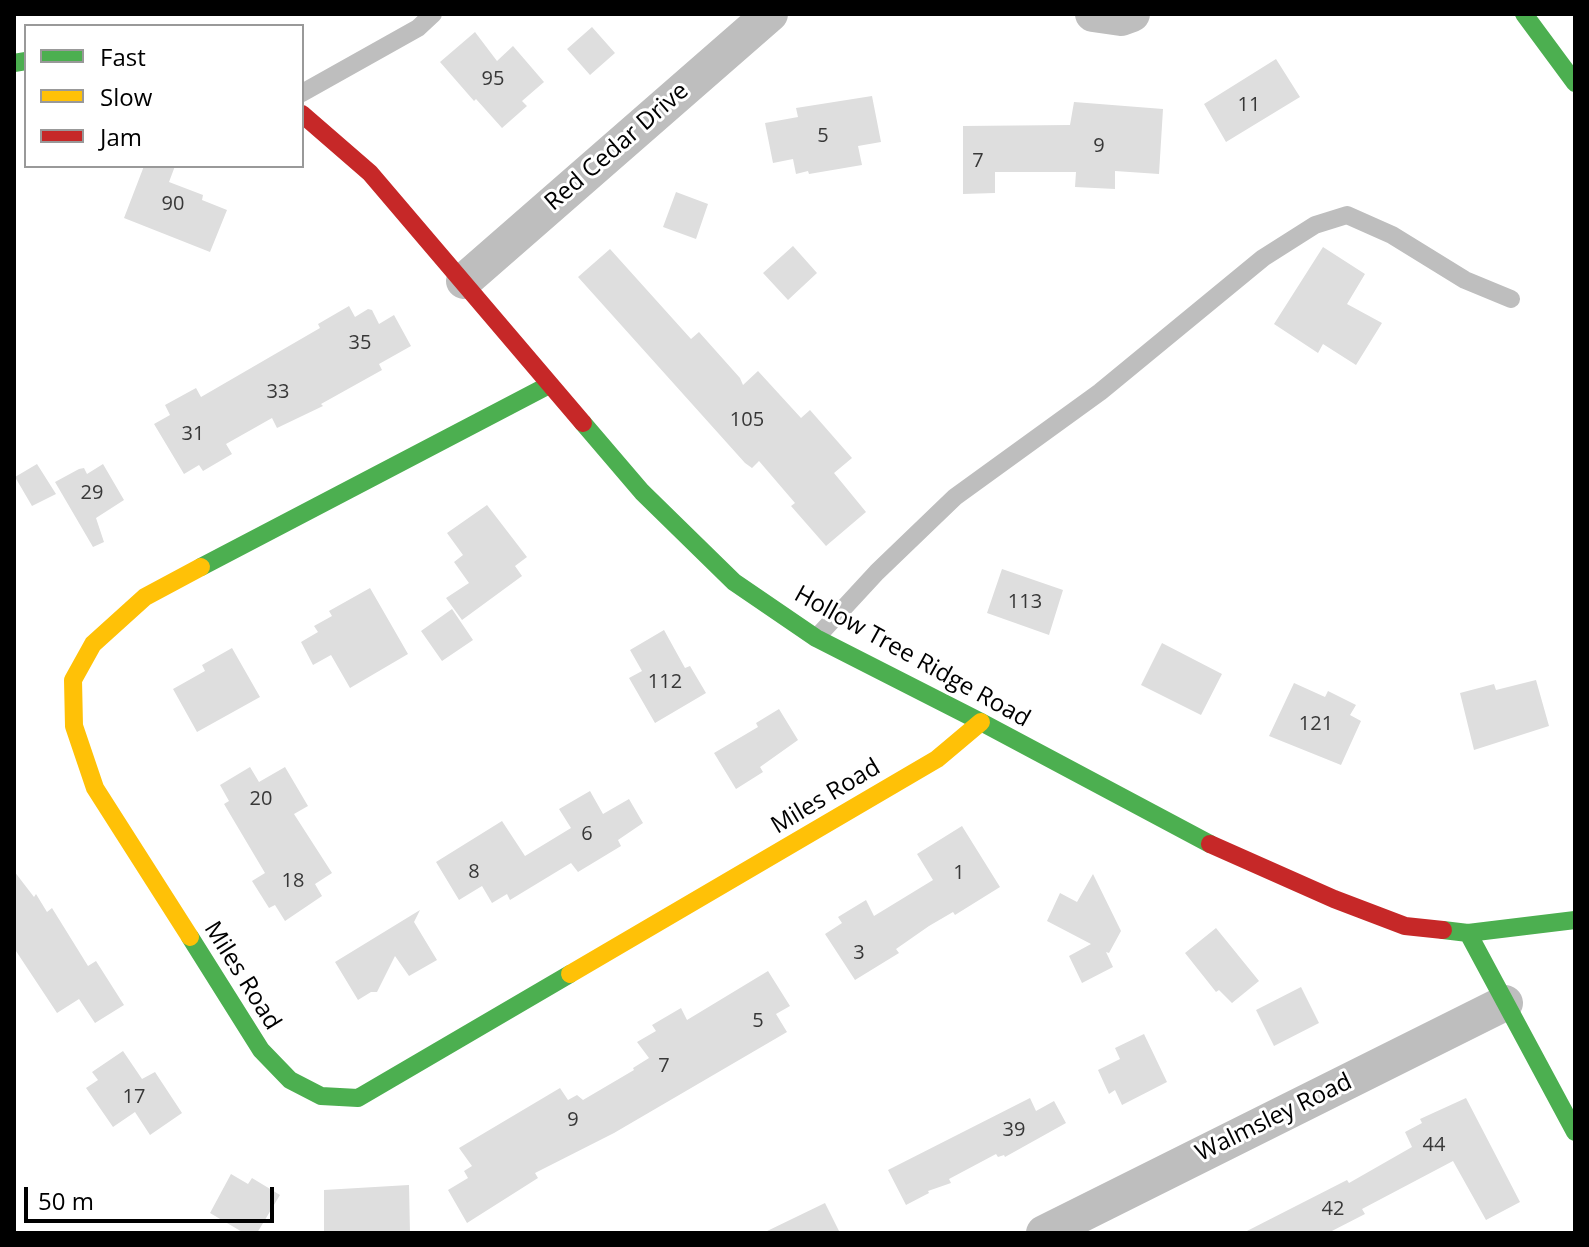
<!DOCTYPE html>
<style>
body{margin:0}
#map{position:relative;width:1589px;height:1247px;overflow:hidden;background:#fff;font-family:"Open Sans",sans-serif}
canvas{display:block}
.frame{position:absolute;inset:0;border:16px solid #000;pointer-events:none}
.legend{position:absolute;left:24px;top:24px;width:280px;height:144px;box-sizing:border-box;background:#fff;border:2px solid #999;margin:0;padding:10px 14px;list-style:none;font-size:24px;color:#000}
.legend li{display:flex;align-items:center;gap:16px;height:40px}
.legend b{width:40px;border:2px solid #999}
.scale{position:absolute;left:24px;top:1187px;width:250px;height:36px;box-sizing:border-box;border:4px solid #000;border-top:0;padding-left:10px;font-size:24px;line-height:28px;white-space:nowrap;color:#000;-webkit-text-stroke:6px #fff;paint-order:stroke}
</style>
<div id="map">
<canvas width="1589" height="1247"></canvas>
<div class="frame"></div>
<ul class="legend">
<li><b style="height:10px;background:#4caf50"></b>Fast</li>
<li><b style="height:10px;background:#ffc107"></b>Slow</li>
<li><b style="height:10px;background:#c62828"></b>Jam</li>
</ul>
<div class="scale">50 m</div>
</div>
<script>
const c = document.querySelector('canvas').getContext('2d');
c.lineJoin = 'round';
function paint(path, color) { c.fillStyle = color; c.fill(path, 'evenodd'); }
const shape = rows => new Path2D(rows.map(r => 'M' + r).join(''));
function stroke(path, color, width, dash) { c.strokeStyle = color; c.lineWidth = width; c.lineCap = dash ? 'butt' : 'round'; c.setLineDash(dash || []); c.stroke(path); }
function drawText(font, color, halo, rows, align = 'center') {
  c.font = font + ' "Open Sans",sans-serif'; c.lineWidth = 6; c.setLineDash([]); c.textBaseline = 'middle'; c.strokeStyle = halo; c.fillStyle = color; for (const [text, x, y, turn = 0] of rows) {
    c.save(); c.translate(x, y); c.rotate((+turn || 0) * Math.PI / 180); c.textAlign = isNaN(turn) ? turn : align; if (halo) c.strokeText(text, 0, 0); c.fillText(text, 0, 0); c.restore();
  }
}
paint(shape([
 [592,27,615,53,590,75,567,49],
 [475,32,497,61,513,46,544,82,522,101,527,106,502,128,476,99,474,101,440,62],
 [1276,59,1300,97,1226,142,1204,104],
 [872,96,881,142,858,146,862,165,809,174,808,171,796,174,793,159,773,163,765,123,798,117,796,108],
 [1074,102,1163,109,1159,174,1115,171,1115,189,1075,187,1076,172,995,172,995,193,963,194,963,126,1070,125],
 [144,166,175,166,169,182,203,195,202,200,227,210,210,252,124,218],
 [676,192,708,204,696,239,663,227],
 [793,246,817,273,788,300,763,273],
 [1323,247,1365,274,1347,304,1382,323,1356,365,1323,344,1318,353,1274,324],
 [610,249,691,339,699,332,740,378,743,385,758,371,801,418,810,410,852,458,834,473,866,512,826,546,791,506,795,503,759,461,752,468,745,463,578,277],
 [349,306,355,317,368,309,372,310,379,324,394,315,411,346,379,364,382,370,321,404,323,406,277,428,272,418,226,444,232,454,203,471,199,465,184,474,154,424,170,415,165,405,196,388,201,397,320,328,318,324],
 [37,464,56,494,32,506,15,477],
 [103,464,124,500,96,518,104,542,93,547,55,482,79,469,84,468,87,474],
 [487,505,527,557,515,566,522,576,462,620,446,598,469,583,454,562,463,555,447,533],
 [1002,569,1063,590,1049,635,987,613],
 [370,588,408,654,350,688,331,655,313,665,301,642,318,632,314,626,332,616,329,611],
 [452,609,473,640,442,661,421,631],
 [664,630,685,668,690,666,706,693,655,723,629,678,642,671,630,650],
 [1162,643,1222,674,1201,715,1141,685],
 [232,648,260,697,197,732,173,689,205,671,202,665],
 [1536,680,1549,726,1474,750,1460,693,1494,684,1496,690],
 [1294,683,1325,697,1328,691,1356,705,1350,715,1361,721,1341,765,1269,736],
 [779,709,798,740,760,767,763,772,736,789,714,753,758,727,756,723],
 [250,767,259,782,285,767,308,806,294,814,332,873,315,884,322,896,285,921,275,905,269,908,252,881,265,873,224,804,229,801,220,785],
 [590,791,603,814,629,799,643,823,618,840,621,846,578,872,571,863,510,900,507,894,492,903,482,886,459,900,436,862,502,821,525,856,571,828,559,809],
 [962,826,1000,887,955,915,953,912,929,926,896,949,899,953,855,980,825,934,842,923,838,917,866,900,874,916,933,880,917,854],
 [14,871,34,897,36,894,47,912,52,908,88,966,96,961,124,1005,95,1023,79,999,57,1013,14,948],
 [1093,874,1121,931,1109,953,1106,952,1113,967,1082,983,1069,956,1091,944,1047,921,1060,893,1077,902],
 [420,910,414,922,437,960,409,976,395,956,377,992,371,992,358,1000,335,962],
 [1216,928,1259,981,1232,1003,1219,990,1216,992,1185,953],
 [768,971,790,1006,776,1014,787,1032,614,1133,535,1173,538,1178,467,1223,448,1190,468,1178,464,1171,472,1166,459,1148,560,1088,568,1100,577,1095,583,1100,634,1070,633,1068,649,1058,637,1042,656,1031,652,1025,681,1008,687,1020],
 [1301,987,1319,1023,1274,1046,1256,1010],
 [1144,1034,1167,1082,1122,1105,1115,1090,1109,1094,1098,1070,1120,1059,1115,1048],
 [123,1051,142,1079,155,1072,182,1113,150,1135,135,1112,113,1127,86,1088,98,1080,92,1072],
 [1030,1098,1036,1111,1054,1101,1066,1123,1005,1157,1004,1155,998,1157,996,1154,949,1179,951,1183,928,1191,929,1193,906,1205,888,1170],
 [1466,1098,1520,1202,1486,1220,1453,1161,1362,1209,1365,1214,1328,1233,1243,1233,1347,1180,1349,1183,1412,1147,1405,1132,1422,1123,1420,1119],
 [231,1174,248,1184,252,1178,280,1195,257,1233,244,1233,210,1213],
 [409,1185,410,1233,324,1233,324,1190],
 [825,1203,840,1233,763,1233]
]), '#dedede');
stroke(shape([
 [302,93,418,28,433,14],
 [816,638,877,572,955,497,1100,392,1263,258,1315,225,1347,215,1392,235,1465,280,1511,299]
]), '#bebebe', 18);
stroke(shape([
 [1093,14,1121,18,1132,14],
 [464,281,770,14],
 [1044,1233,1505,1003]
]), '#bebebe', 36);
stroke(shape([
 [1524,14,1575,83],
 [14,63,26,61],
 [583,423,642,492,734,582,816,638,981,722,1210,844],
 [201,567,549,385],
 [1443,930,1468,933,1575,920],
 [1468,933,1575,1132],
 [190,937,261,1050,290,1080,321,1096,358,1098,570,974]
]), '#4caf50', 18);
stroke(shape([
 [190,937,95,788,74,726,73,680,93,644,145,597,201,567],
 [570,974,937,759,981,722]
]), '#ffc107', 18);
stroke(shape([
 [302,114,370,173,583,423],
 [1210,844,1334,899,1405,926,1443,930]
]), '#c62828', 18);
drawText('20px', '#383838', null, [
 ["95",493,79],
 ["11",1249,105],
 ["5",823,136],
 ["9",1099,146],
 ["7",978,161],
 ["90",173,204],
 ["35",360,343],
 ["33",278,392],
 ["105",747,420],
 ["31",193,434],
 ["29",92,493],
 ["113",1025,602],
 ["112",665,682],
 ["121",1316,724],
 ["20",261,799],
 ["6",587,834],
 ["8",474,872],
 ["1",959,873],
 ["18",293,881],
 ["3",859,953],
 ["5",758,1021],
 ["7",664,1066],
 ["17",134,1097],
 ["9",573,1120],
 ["39",1014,1130],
 ["44",1434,1145],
 ["42",1333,1209]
]);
drawText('24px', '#000', '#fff', [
 ["Red Cedar Drive",617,147,-41],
 ["Hollow Tree Ridge Road",912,657,29],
 ["Miles Road",826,797,-31],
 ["Miles Road",242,976,58],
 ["Walmsley Road",1274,1118,-26]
]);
</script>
